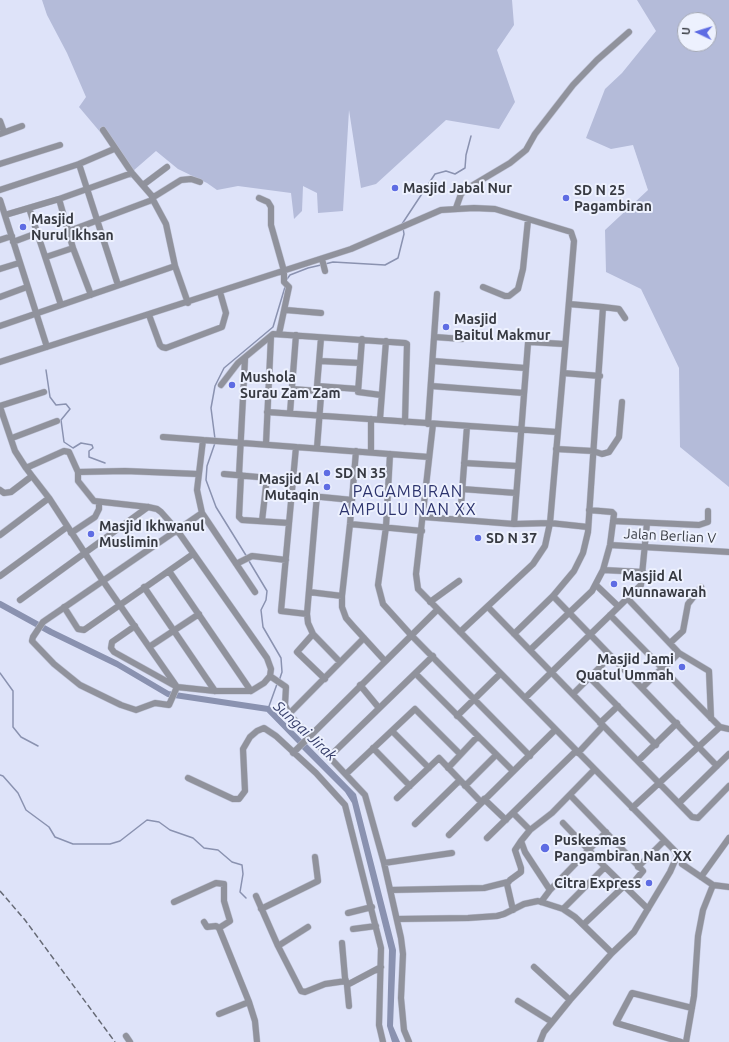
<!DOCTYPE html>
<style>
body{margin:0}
#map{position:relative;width:729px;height:1042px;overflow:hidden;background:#dee3f9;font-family:Ubuntu,sans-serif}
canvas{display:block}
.north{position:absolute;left:677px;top:12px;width:40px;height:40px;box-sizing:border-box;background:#edf1fe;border:1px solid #a4a8b3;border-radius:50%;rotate:274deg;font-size:11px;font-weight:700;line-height:16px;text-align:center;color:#373a42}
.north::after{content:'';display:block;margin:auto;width:14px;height:18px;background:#5e6ce3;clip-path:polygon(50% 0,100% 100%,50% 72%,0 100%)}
</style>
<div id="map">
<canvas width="729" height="1042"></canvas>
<div class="north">U</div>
</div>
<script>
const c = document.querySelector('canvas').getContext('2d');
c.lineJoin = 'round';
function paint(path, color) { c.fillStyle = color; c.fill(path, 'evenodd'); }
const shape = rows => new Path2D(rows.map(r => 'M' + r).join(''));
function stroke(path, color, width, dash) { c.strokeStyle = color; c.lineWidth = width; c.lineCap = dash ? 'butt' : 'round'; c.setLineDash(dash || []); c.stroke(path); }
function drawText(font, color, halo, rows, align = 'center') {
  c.font = font + ' Ubuntu,sans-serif'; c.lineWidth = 4; c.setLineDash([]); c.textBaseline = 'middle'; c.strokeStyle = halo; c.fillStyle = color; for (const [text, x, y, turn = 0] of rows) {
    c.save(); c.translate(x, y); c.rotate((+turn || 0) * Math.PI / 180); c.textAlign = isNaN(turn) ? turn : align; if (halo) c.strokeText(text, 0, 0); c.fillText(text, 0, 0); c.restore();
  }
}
paint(shape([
 [42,0,512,0,514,25,497,50,515,102,499,129,446,120,376,184,361,188,349,110,343,211,318,213,317,193,303,186,302,211,294,219,291,193,238,186,217,190,207,183,178,169,156,151,133,171,79,107,86,97,67,53,47,15],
 [637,0,729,0,729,487,680,447,679,368,641,289,606,272,605,230,648,190,633,145,611,149,586,138,605,89,622,73,656,31],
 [685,20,709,20,709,44,685,44]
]), '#b4bbd9');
paint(shape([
 [303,740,356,794,396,950,393,1026,400,1042,392,1042,387,1026,389,950,352,803,345,792,298,745]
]), '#8a92b0');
stroke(shape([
 [402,224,435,174,446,171,455,174,465,168,466,155,471,136],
 [325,264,333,262,385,265,398,258,404,234,403,228],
 [287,279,290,275,308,268,321,265],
 [46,370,50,397,56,405,66,404,70,409,61,420,64,442,73,448,81,443,92,445,93,448,89,451,89,457,105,463],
 [215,439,211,408,215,386,224,368,273,327,285,287],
 [215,443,207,466,206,480,216,507,247,557],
 [249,561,267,591,266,600,261,610,263,627,281,658,282,672,279,681],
 [0,673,13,691,13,727,21,737,38,746],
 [268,709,277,684],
 [0,775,3,776,18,793,26,810,49,827,55,837,73,844,110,844,120,841,147,820,159,822,170,830,193,838,204,848,218,850,232,862,242,865,243,874,240,892,246,898]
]), '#8a92b0', 1.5);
stroke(shape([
 [0,604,51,632,117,664,168,694,268,709,305,747]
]), '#8a92b0', 6);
const minor = shape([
 [0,121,4,132],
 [0,134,22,126],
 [0,164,60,145],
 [79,164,114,149],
 [143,185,167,167],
 [0,190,79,164,118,285],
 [259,198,268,202,271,207,271,225,284,271,284,282,289,287,279,334],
 [59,199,73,248,91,295],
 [0,200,47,347],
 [29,208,61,305],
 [456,208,461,194,468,188,510,163,526,150,535,134,573,85,597,60,629,32],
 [5,215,59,199,132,173],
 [69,231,152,200,152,196,132,173,103,130],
 [0,240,12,236],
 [13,242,37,233],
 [46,257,73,248],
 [322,259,325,271],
 [175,266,166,224,152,198,181,180,191,179,200,182],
 [0,269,19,263],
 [483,287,505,296,509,296,518,289,523,269,528,220],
 [0,297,27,287],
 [603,307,619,309,625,318],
 [286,310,321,313],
 [149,315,160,345,162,347,166,348,222,327,226,313,220,292],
 [0,326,175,266,188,303],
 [435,337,462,339],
 [362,339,358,392,381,395],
 [320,361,360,363],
 [433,361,525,368],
 [0,362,351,249,441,210,474,208,495,209,571,232,574,241,563,373,550,523,545,546,533,564,460,632],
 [563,373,600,376],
 [221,385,238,363,273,334,405,343,407,344,405,422],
 [317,386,358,389],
 [431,386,524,393],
 [292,389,318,391],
 [0,406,44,392],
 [0,407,15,451,26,468,32,476,49,498,103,581,177,687,215,691,251,691,264,683,270,676,271,669,267,658,177,530,161,512,157,509,148,507,94,501,78,481,78,472,69,452,64,451,26,468],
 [267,412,557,432],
 [290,413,296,335],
 [380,419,386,341],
 [428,424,437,294],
 [433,424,416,574,418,589,675,851,677,856,670,872,634,932,612,953,570,1000,544,1032,540,1042],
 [163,437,429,457],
 [12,438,57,421],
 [203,440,197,490,202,513,255,592],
 [266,444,271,336],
 [296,447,281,611,307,614],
 [317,448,321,396,317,386,321,338],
 [556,449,593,451,602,454,609,452,619,437,622,402],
 [356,451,350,524,342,596,342,607,346,618,353,626,385,661],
 [371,452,371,419],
 [390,454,386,527,378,585,383,604,411,635,530,756],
 [464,463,518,466],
 [78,472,125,471,198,474],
 [224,474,292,480],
 [239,475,245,359],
 [241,475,239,517,242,520,289,523],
 [462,489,516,493],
 [0,490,4,493,11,492,32,476],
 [291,494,352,500],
 [317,495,307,614,308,623,313,634,340,662],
 [424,517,514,524,550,523,588,527],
 [460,519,467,426],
 [262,521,267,477],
 [613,521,699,525,708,522,708,511],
 [350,524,422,531],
 [514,524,528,343,530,342,564,344],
 [71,533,95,517,99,509,99,503],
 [0,535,49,498],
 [610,545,729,552],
 [236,564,252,556,286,560],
 [603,570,643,572],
 [169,571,251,691],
 [0,576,67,527],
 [596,585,618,606],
 [144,587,215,691],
 [309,592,342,596],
 [553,596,717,766],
 [627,598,679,653,709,671,711,718],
 [20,600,148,507],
 [430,602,459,581],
 [64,607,78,629,84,630,193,554],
 [488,607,692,817,698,818,729,786],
 [610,615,711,718,720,727,729,729],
 [135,626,112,642,111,648,114,652,177,687,169,705,155,703,136,710,121,705,80,685,54,664,32,641,33,637,43,622,202,513],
 [313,634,297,652,325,679],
 [514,634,553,596,574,571,583,553,588,532,603,307,569,304],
 [670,643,683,631,688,604,701,587],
 [149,647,199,614],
 [530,650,592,591,603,570,610,545,614,514,612,512,589,510],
 [663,669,679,653],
 [416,674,513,771],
 [270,676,286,687,285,705,289,714,365,795,384,863,401,938,403,954,401,998,404,1030,409,1042],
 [590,678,656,745],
 [360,685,379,708],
 [642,688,662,668],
 [573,694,611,656],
 [525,698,641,585,647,523],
 [289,714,364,638],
 [457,716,500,674],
 [600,723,618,706],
 [392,731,429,768],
 [373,748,410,786],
 [293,753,437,610],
 [578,753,603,726],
 [329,757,433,656],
 [638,761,677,723],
 [448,768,478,736],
 [346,774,415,709,460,754],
 [188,778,233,799,239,799,245,791,243,749,250,737,257,731,264,728,276,736,316,773,345,805,381,948,379,1025,383,1042],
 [465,786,496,755],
 [570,795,643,871,628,889],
 [397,798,439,758,481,802],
 [484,799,506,820],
 [679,803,729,754],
 [632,808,720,727],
 [513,813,530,830],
 [563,823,605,867,648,909],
 [415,824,460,780],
 [449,835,555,730],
 [487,838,576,751],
 [384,863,452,853],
 [682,864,713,885,729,887],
 [638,867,664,841],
 [701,877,729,838],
 [390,890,484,888,508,882],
 [550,890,606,832],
 [256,896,278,946,301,991,305,992,325,984,346,981],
 [174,902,216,883,224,884,224,901,230,921,219,928,249,1002,255,1021,257,1042],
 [541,902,550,890,525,852,521,841,530,830,552,813,594,770],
 [261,909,318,881,315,857],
 [563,909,605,867],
 [513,910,507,884,510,880,521,872,521,868,515,850,521,841],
 [348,913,372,907],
 [397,919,468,918,497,916,504,914,524,904,538,901,563,909,575,917,612,953],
 [204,922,207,927,216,926,219,928],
 [584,924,624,886],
 [353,929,376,926],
 [342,943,345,978,347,984],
 [278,946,308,927],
 [534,967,570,1000],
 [518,1001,552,1022],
 [349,1006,347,985,381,967],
 [219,1014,249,1002],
 [126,1036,130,1042],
 [681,1042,616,1023,632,993,692,1008],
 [686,1042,694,996,698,936,703,910,713,885]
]);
stroke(minor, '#bdc1d4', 7);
stroke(minor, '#90929c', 6);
stroke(shape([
 [0,891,25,920,115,1042]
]), '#666a75', 1.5, [6, 3]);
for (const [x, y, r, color] of [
 [395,188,4,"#5e6ce3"],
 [566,198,4,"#5e6ce3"],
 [23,227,4,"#5e6ce3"],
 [446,327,4,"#5e6ce3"],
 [232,385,4,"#5e6ce3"],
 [327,473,4,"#5e6ce3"],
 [327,487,4,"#5e6ce3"],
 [91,534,4,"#5e6ce3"],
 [478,538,4,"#5e6ce3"],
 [614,584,4,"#5e6ce3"],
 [682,667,4,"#5e6ce3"],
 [545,848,5,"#5e6ce3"],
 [649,883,4,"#5e6ce3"]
]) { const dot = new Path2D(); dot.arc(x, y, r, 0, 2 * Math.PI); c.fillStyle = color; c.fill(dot); stroke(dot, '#edf1fe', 1.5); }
drawText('bold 14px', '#373a42', '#edf1fe', [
 ["Masjid Jabal Nur",403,188],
 ["SD N 25",574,190],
 ["Pagambiran",574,206],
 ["Masjid",31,219],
 ["Nurul Ikhsan",31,235],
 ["Masjid",454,319],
 ["Baitul Makmur",454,335],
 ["Mushola",240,377],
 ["Surau Zam Zam",240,393],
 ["SD N 35",335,473],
 ["Masjid Al",319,479,"right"],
 ["Mutaqin",319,495,"right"],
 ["Masjid Ikhwanul",99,526],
 ["Muslimin",99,542],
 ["SD N 37",486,538],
 ["Masjid Al",622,576],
 ["Munnawarah",622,592],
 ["Masjid Jami",674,659,"right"],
 ["Quatul Ummah",674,675,"right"],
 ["Puskesmas",554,840],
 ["Pangambiran Nan XX",554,856],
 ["Citra Express",641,883,"right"]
], 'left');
drawText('14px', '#373a42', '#edf1fe', [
 ["Jalan Berlian V",670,536,3]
]);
drawText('italic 15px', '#353d69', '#edf1fe', [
 ["Sungai Jirak",305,731,43]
]);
c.letterSpacing = '1px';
drawText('16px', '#2c336d', '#edf1fe', [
 ["PAGAMBIRAN",408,492],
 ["AMPULU NAN XX",408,510]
]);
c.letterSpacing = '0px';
</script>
